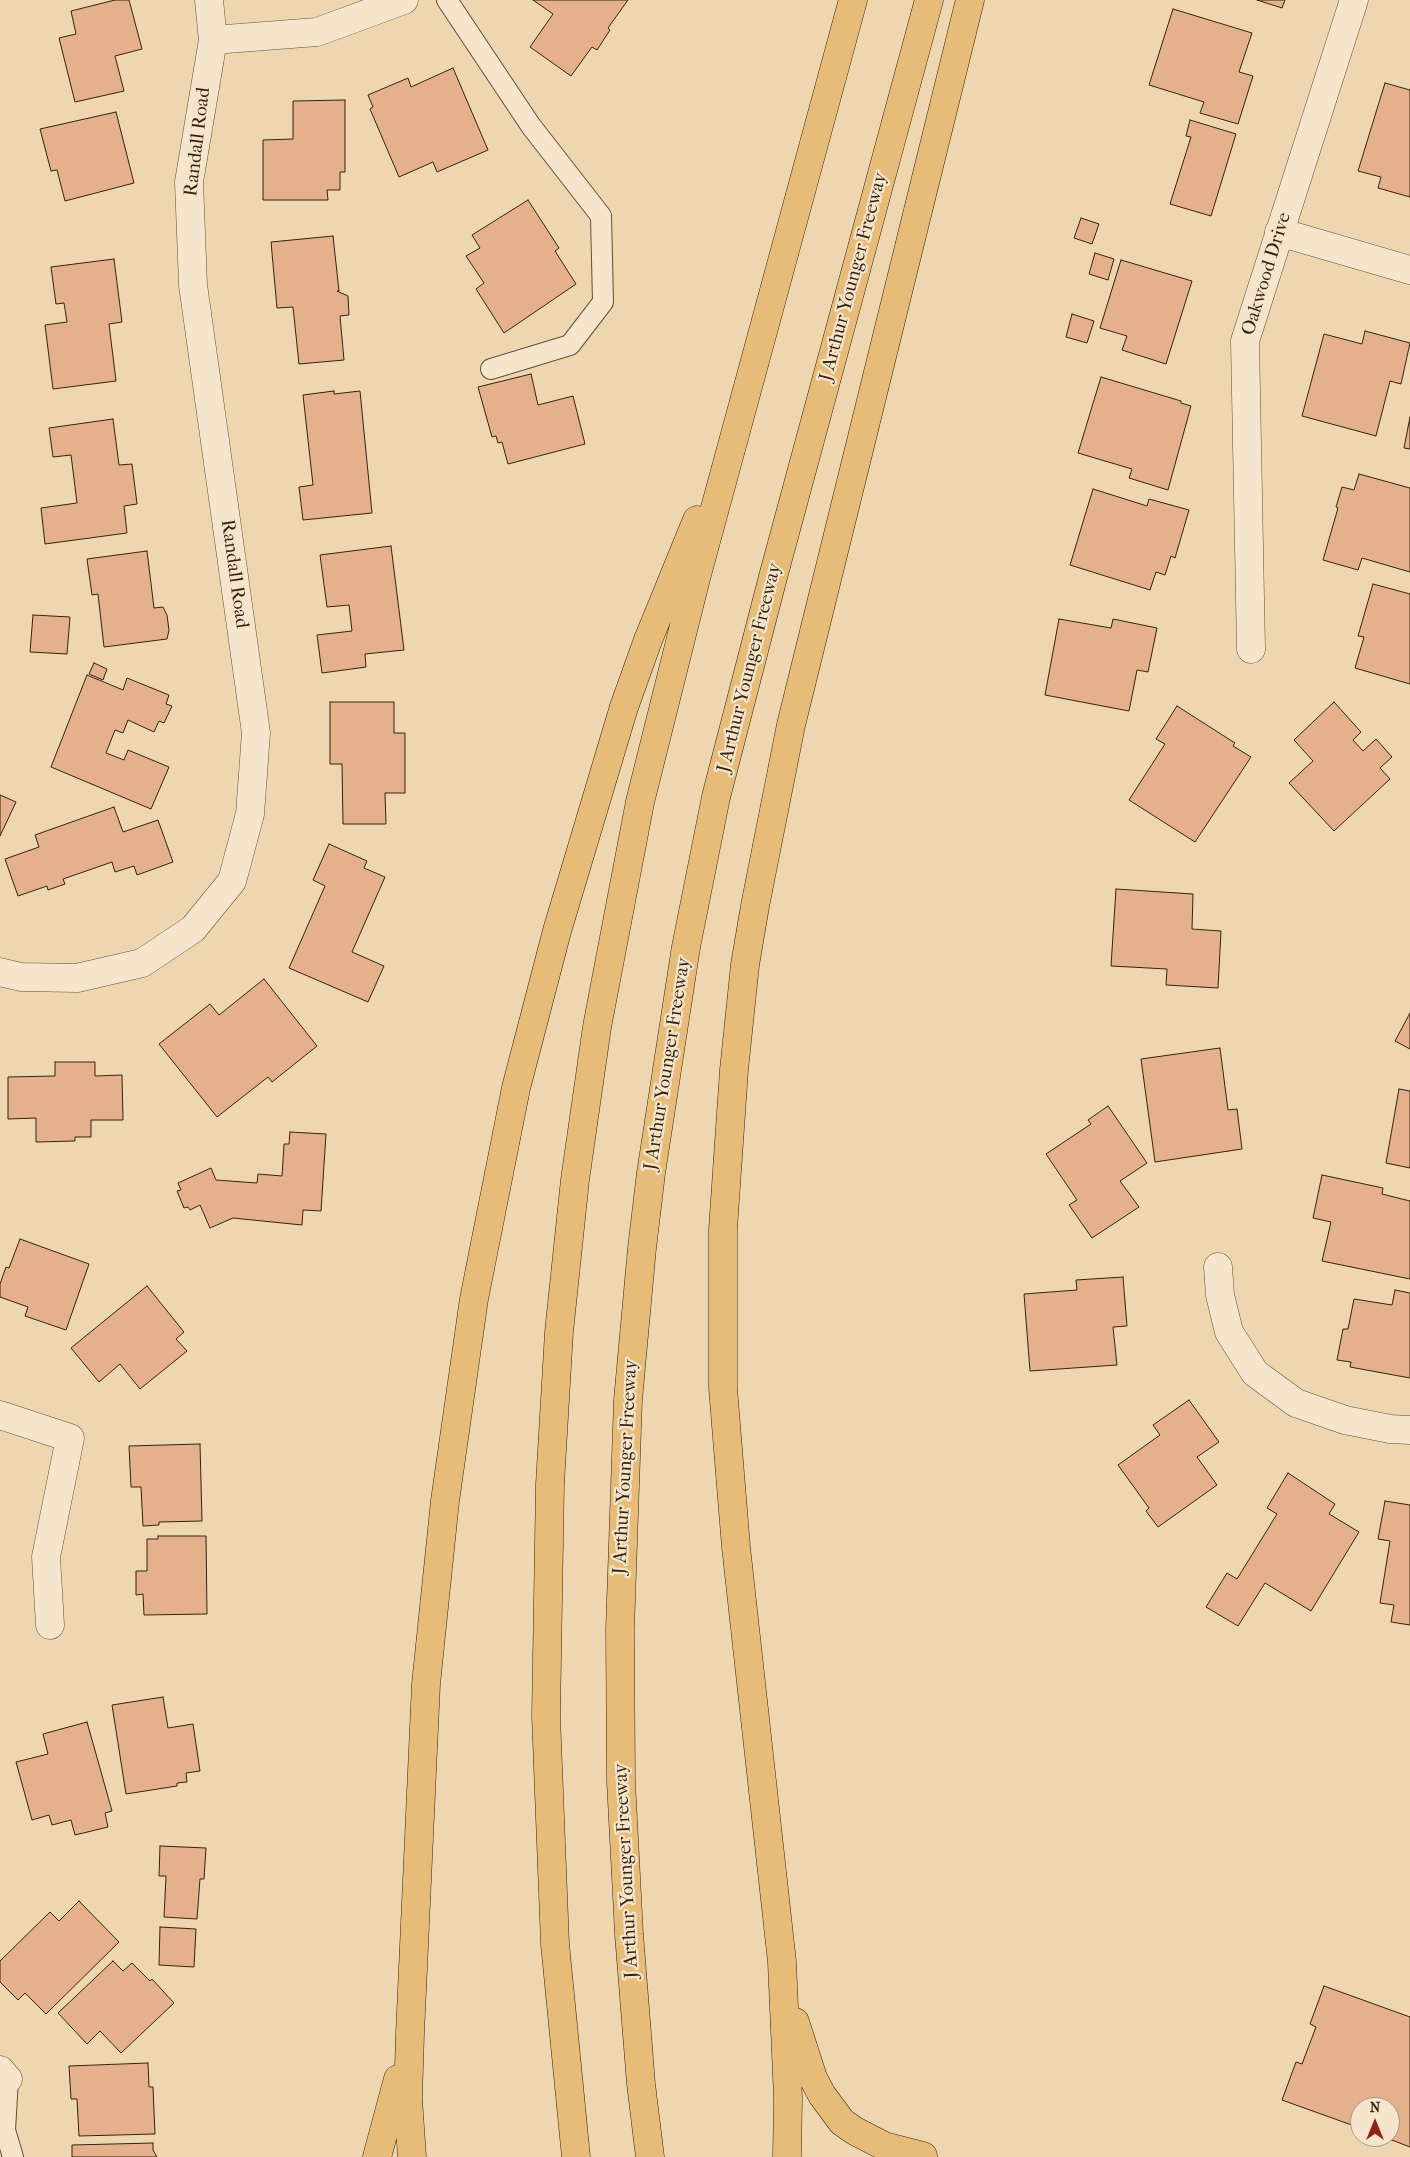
<!DOCTYPE html>
<style>
body{margin:0}
#map{position:relative;width:1410px;height:2157px;overflow:hidden;background:#eed7b0;font-family:"IM FELL French Canon",serif}
canvas{display:block}
.north{position:absolute;left:1350px;top:2097px;width:50px;height:50px;box-sizing:border-box;background:#f4e5cc;border:1px solid #a89780;border-radius:50%;rotate:0deg;font-size:14px;font-weight:700;line-height:20px;text-align:center;color:#35220e}
.north::after{content:'';display:block;margin:auto;width:18px;height:22px;background:#8f2418;clip-path:polygon(50% 0,100% 100%,50% 72%,0 100%)}
</style>
<div id="map">
<canvas width="1410" height="2157"></canvas>
<div class="north">N</div>
</div>
<script>
const c = document.querySelector('canvas').getContext('2d');
c.lineJoin = 'round';
function paint(path, color) { c.fillStyle = color; c.fill(path, 'evenodd'); }
const shape = rows => new Path2D(rows.map(r => 'M' + r).join(''));
function stroke(path, color, width, dash) { c.strokeStyle = color; c.lineWidth = width; c.lineCap = dash ? 'butt' : 'round'; c.setLineDash(dash || []); c.stroke(path); }
function drawText(font, color, halo, rows, align = 'center') {
  c.font = font + ' "IM FELL French Canon",serif'; c.lineWidth = 4.5; c.setLineDash([]); c.textBaseline = 'middle'; c.strokeStyle = halo; c.fillStyle = color; for (const [text, x, y, turn = 0] of rows) {
    c.save(); c.translate(x, y); c.rotate((+turn || 0) * Math.PI / 180); c.textAlign = isNaN(turn) ? turn : align; if (halo) c.strokeText(text, 0, 0); c.fillText(text, 0, 0); c.restore();
  }
}
const building = shape([
 [115,0,129,0,142,49,115,56,124,91,75,102,59,38,76,34,71,11,115,0],
 [533,0,628,0,608,28,610,30,597,50,592,47,571,76,530,47,553,14,533,0],
 [1257,0,1285,0,1282,8,1257,0],
 [1173,9,1252,33,1239,72,1253,76,1238,124,1200,113,1204,102,1149,85,1173,9],
 [453,68,488,150,437,172,433,162,399,177,370,109,373,107,368,95,408,78,411,87,453,68],
 [1385,83,1410,90,1410,197,1378,188,1381,177,1358,171,1385,83],
 [345,100,345,172,340,172,340,190,327,190,328,200,263,200,263,140,293,139,293,101,345,100],
 [116,112,134,183,65,201,57,170,51,171,40,129,116,112],
 [1190,120,1236,134,1211,216,1170,204,1191,137,1186,136,1190,120],
 [528,200,559,248,555,251,576,284,504,333,476,289,484,283,466,256,480,248,472,235,528,200],
 [1081,218,1099,224,1092,244,1074,238,1081,218],
 [333,236,339,291,337,291,348,296,349,315,340,316,344,360,299,364,293,307,277,308,271,242,333,236],
 [1095,253,1114,259,1108,280,1089,274,1095,253],
 [114,259,122,322,109,324,116,381,53,389,45,325,67,322,64,303,56,304,51,267,114,259],
 [1121,260,1192,281,1166,364,1122,350,1127,336,1100,328,1121,260],
 [1072,314,1094,321,1087,343,1066,337,1072,314],
 [1365,331,1410,343,1401,384,1390,381,1376,436,1302,416,1324,334,1362,344,1365,331],
 [531,374,538,405,573,396,585,444,508,464,502,442,498,443,496,436,492,437,478,387,531,374],
 [1101,377,1181,401,1181,403,1191,406,1168,490,1129,478,1132,469,1078,453,1101,377],
 [334,391,334,394,360,391,372,513,303,520,299,487,313,485,303,395,334,391],
 [1410,417,1410,449,1404,448,1410,417],
 [113,419,119,465,132,464,137,504,124,506,127,533,45,544,41,508,77,503,71,455,53,457,49,428,113,419],
 [1359,474,1410,488,1410,572,1362,558,1358,570,1323,560,1338,508,1336,507,1342,487,1354,490,1359,474],
 [1093,489,1147,506,1149,499,1189,510,1175,558,1171,556,1165,575,1156,572,1150,590,1070,565,1093,489],
 [391,546,404,650,365,654,366,667,322,673,317,635,352,631,349,605,327,607,320,555,391,546],
 [147,551,154,608,163,607,167,615,169,630,167,639,104,647,98,594,92,595,87,559,147,551],
 [1373,584,1410,594,1410,684,1355,668,1364,637,1358,636,1373,584],
 [33,615,70,617,67,654,30,652,33,615],
 [1059,619,1111,628,1113,619,1157,628,1148,672,1137,670,1129,711,1045,695,1059,619],
 [94,663,107,669,103,680,89,674,94,663],
 [87,675,123,690,127,678,169,695,166,704,172,706,164,723,159,721,154,732,128,720,123,733,115,730,106,753,124,760,128,750,169,767,151,809,51,767,87,675],
 [330,702,394,702,394,733,405,733,405,793,385,793,386,824,343,824,342,764,330,764,330,702],
 [1334,702,1361,732,1353,740,1363,751,1376,739,1392,757,1380,768,1390,779,1334,831,1289,783,1313,761,1294,740,1334,702],
 [1177,706,1235,743,1233,746,1251,757,1195,842,1129,800,1165,744,1156,739,1177,706],
 [0,795,16,802,0,836,0,795],
 [114,807,123,832,158,820,173,862,137,875,134,866,115,872,112,862,63,879,65,884,48,890,47,886,18,896,5,859,39,847,35,835,114,807],
 [329,844,367,861,364,868,385,877,352,952,384,966,368,1002,289,968,325,886,313,880,329,844],
 [1116,889,1193,894,1192,929,1221,931,1218,988,1166,985,1167,969,1111,966,1116,889],
 [264,979,317,1046,272,1082,268,1077,217,1117,159,1044,210,1004,219,1015,264,979],
 [1410,1013,1410,1049,1395,1041,1410,1013],
 [1220,1048,1228,1110,1237,1109,1242,1149,1155,1162,1141,1059,1220,1048],
 [55,1062,95,1062,95,1076,122,1075,123,1120,91,1120,91,1137,75,1137,75,1141,36,1142,36,1118,8,1119,8,1077,55,1076,55,1062],
 [1399,1089,1410,1091,1410,1168,1386,1163,1399,1089],
 [1108,1106,1147,1163,1120,1181,1139,1207,1092,1238,1069,1205,1077,1200,1046,1154,1091,1124,1088,1120,1108,1106],
 [290,1132,326,1134,321,1211,303,1210,302,1225,233,1218,210,1228,200,1205,190,1210,188,1207,184,1208,177,1191,181,1190,178,1183,211,1168,216,1180,257,1183,258,1174,282,1176,284,1144,289,1144,290,1132],
 [1322,1175,1383,1188,1382,1194,1410,1201,1410,1279,1322,1261,1331,1222,1313,1218,1322,1175],
 [20,1239,89,1264,66,1330,25,1316,28,1307,0,1297,0,1284,6,1267,9,1268,20,1239],
 [1123,1277,1127,1326,1113,1327,1117,1365,1030,1371,1024,1294,1077,1290,1076,1280,1123,1277],
 [147,1286,184,1332,176,1339,187,1351,140,1389,120,1364,99,1382,71,1348,147,1286],
 [1395,1290,1410,1293,1410,1378,1350,1367,1351,1362,1337,1360,1343,1329,1348,1329,1354,1299,1392,1305,1395,1290],
 [1189,1400,1219,1442,1197,1457,1217,1485,1158,1527,1146,1511,1149,1508,1118,1465,1160,1435,1153,1425,1189,1400],
 [200,1444,202,1521,159,1522,159,1525,143,1526,141,1487,131,1487,129,1446,200,1444],
 [1288,1473,1335,1504,1329,1514,1359,1532,1311,1611,1265,1583,1238,1626,1206,1607,1227,1573,1237,1579,1277,1514,1267,1508,1288,1473],
 [1385,1501,1410,1505,1410,1625,1391,1622,1394,1605,1380,1603,1390,1541,1378,1539,1385,1501],
 [158,1536,206,1536,207,1614,144,1615,143,1594,136,1595,136,1571,147,1571,147,1539,158,1539,158,1536],
 [163,1697,168,1728,193,1724,200,1771,186,1773,187,1782,177,1783,177,1786,126,1794,112,1705,163,1697],
 [87,1722,112,1811,105,1813,108,1827,75,1835,71,1820,52,1825,49,1815,32,1820,16,1762,48,1754,43,1734,87,1722],
 [160,1846,206,1848,204,1879,200,1879,197,1919,164,1917,166,1876,159,1876,160,1846],
 [79,1901,119,1942,46,2014,25,1993,18,2000,0,1982,0,1961,50,1912,59,1921,79,1901],
 [160,1927,196,1929,194,1967,159,1965,160,1927],
 [113,1961,123,1971,132,1963,150,1981,152,1979,174,2003,121,2053,100,2031,87,2044,58,2013,113,1961],
 [1324,1986,1410,2017,1410,2147,1384,2137,1390,2137,1390,2107,1360,2107,1360,2128,1282,2100,1296,2062,1302,2064,1316,2027,1310,2024,1324,1986],
 [148,2063,149,2087,153,2087,155,2134,79,2136,77,2099,71,2099,69,2066,148,2063],
 [153,2143,153,2150,157,2157,72,2157,72,2145,153,2143]
]);
paint(building, '#e5b08c');
stroke(building, '#35220e', 1);
const service = shape([
 [447,0,531,126,601,216,603,302,570,345,491,369],
 [8,2079,5,2130,13,2157]
]);
const minor = shape([
 [213,40,317,32,404,0],
 [1279,232,1410,270],
 [1251,649,1245,341,1354,0],
 [0,972,21,977,77,978,142,963,193,929,232,881,250,814,256,733,193,285,189,182,213,40,209,0],
 [1218,1267,1220,1295,1229,1332,1255,1373,1296,1403,1345,1420,1390,1429,1410,1430],
 [0,1415,70,1438,46,1557,50,1625],
 [0,2070,8,2079]
]);
const motorway = shape([
 [795,2022,813,2078,822,2095,842,2122,855,2131,884,2146,923,2156],
 [377,2157,398,2079],
 [412,2157,408,2099,410,2034,426,1684,445,1501,474,1299,516,1088,557,931,624,707,648,640,697,520],
 [576,2157,555,1944,546,1716,550,1484,559,1332,575,1180,597,1027,640,802,696,578,853,0],
 [650,2157,641,2084,629,1934,621,1781,620,1629,628,1400,642,1248,651,1173,686,947,716,797,773,577,929,0],
 [787,2157,788,2098,782,1962,736,1547,723,1388,723,1229,734,1070,745,965,755,906,791,725,970,0]
]);
stroke(service, '#634f36', 22);
stroke(minor, '#634f36', 29);
stroke(motorway, '#35220e', 29);
stroke(service, '#f4e5cc', 20);
stroke(minor, '#f4e5cc', 28);
stroke(motorway, '#e7bc78', 28);
drawText('19px', '#35220e', '#f4e5cc', [
 ["Randall Road",198,142,-83],
 ["Oakwood Drive",1267,274,-73],
 ["J Arthur Younger Freeway",854,277,-75],
 ["Randall Road",234,574,82],
 ["J Arthur Younger Freeway",750,668,-76],
 ["J Arthur Younger Freeway",668,1064,-81],
 ["J Arthur Younger Freeway",626,1467,-87],
 ["J Arthur Younger Freeway",627,1871,-93]
]);
</script>
